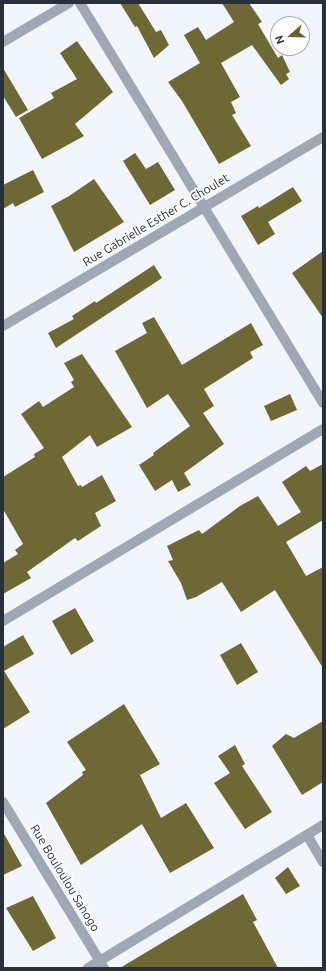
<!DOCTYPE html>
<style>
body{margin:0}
#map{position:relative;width:326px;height:971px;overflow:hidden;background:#f2f6fc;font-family:Ubuntu,sans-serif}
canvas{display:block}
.frame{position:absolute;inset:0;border:4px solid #292f3b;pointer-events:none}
.north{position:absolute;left:270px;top:16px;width:40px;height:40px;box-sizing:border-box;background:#fff;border:1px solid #a9acb1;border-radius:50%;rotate:250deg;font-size:11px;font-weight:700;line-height:16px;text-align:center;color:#292f3b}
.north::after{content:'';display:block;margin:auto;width:14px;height:18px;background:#65602c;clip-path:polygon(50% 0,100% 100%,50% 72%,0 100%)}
</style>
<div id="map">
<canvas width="326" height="971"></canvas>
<div class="frame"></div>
<div class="north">N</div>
</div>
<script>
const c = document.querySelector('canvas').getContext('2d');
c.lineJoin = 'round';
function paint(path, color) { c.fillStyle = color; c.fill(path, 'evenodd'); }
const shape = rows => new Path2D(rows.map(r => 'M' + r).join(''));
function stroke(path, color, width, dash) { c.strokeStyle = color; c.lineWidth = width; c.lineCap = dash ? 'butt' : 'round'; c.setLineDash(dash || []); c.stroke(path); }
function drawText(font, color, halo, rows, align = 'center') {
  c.font = font + ' Ubuntu,sans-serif'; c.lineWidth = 4; c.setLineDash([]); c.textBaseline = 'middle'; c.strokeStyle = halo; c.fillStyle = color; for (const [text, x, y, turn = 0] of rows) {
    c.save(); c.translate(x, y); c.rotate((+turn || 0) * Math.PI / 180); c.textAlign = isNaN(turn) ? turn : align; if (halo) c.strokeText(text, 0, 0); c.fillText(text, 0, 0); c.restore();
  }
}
paint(shape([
 [120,3,138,3,156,32,161,30,169,45,154,58,137,26,135,27],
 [222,3,249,3,262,22,258,24,278,58,282,55,290,72,286,74,289,79,281,85,252,45,221,63,240,97,231,102,236,113,232,115,251,146,219,164,182,101,168,82,200,63,184,35,198,27,206,40,234,22],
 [77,41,113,92,75,124,84,136,42,159,19,118,54,98,51,93,77,79,60,53],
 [3,68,28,110,16,117,3,96],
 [135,153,146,169,158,162,175,190,150,205,123,161],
 [33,170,44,192,15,207,13,203,3,209,3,185],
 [94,179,124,222,74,252,51,206,69,196],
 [293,187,302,201,268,222,275,234,258,245,241,216,258,206,259,208],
 [323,251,323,318,292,273],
 [154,265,162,278,56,348,48,333,74,319,72,316,95,301,96,303],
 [154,317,182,365,251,323,263,345,250,352,253,358,204,389,214,406,203,413,224,444,184,473,191,485,178,492,172,480,155,491,139,465,154,455,153,453,190,426,168,394,147,408,115,351,147,333,142,323],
 [82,354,132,427,97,447,90,435,62,457,78,486,81,485,82,487,102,475,116,501,95,513,101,526,78,541,75,538,27,572,31,578,3,594,3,563,18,554,15,550,23,544,3,509,3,477,35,457,34,454,44,448,21,414,39,401,43,407,74,387,71,382,74,380,64,363],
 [290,394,297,410,271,421,264,406],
 [323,464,323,520,286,542,306,576,323,567,323,668,275,590,241,612,222,582,196,597,187,600,181,583,168,561,173,560,167,546,199,530,202,534,240,506,258,496,278,526,301,512,282,482,306,466,310,471],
 [75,608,94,641,71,655,52,621],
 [23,635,34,654,4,671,30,712,3,729,3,647],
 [241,643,258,672,237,685,220,655],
 [124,704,160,764,140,775,161,818,186,803,214,848,170,873,142,824,81,865,46,803,83,775,82,772,86,770,67,742],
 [323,721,323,782,302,795,272,746,286,734,294,738],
 [235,745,245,764,242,766,272,812,245,829,214,783,230,773,218,756],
 [3,832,22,866,3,875],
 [288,867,300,886,286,894,275,878],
 [243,894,257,920,253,922,278,968,120,968],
 [33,896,56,938,33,951,6,908]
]), '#6e6834');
stroke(shape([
 [80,3,323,403],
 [3,42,69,3],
 [3,326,323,137],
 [3,621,323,429],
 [3,802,104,968],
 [307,835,323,862],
 [88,968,323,825]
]), '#9fa6b4', 10);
drawText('12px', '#292f3b', '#fff', [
 ["Rue Gabrielle Esther C. Choulet",156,220,-31],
 ["Rue Bouloulou Sanogo",65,878,59]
]);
</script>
